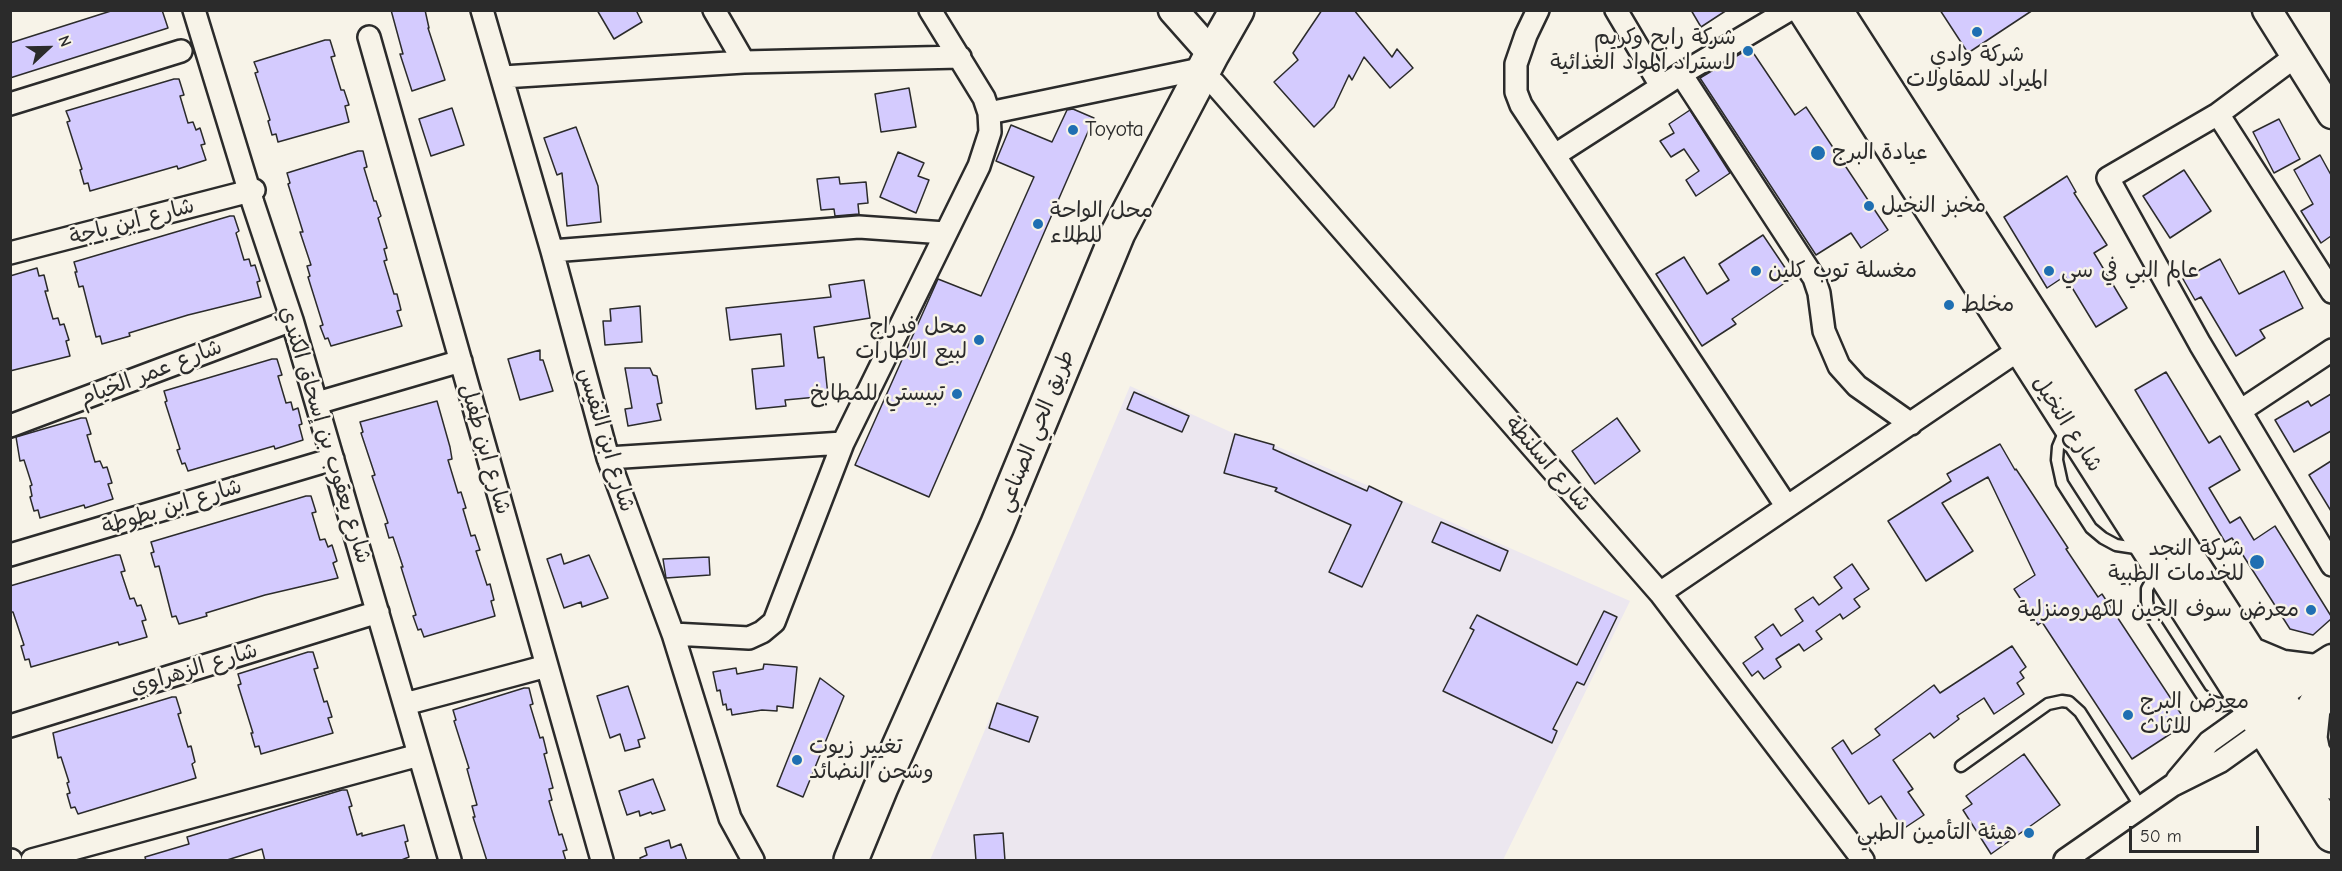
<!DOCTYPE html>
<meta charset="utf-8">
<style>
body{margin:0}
#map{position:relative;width:2342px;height:871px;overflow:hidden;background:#f7f3e8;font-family:"Comic Neue",sans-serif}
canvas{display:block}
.frame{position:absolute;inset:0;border:12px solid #2b2b2b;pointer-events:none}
.north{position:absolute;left:18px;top:18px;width:60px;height:60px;-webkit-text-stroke:4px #f7f3e8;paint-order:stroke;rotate:68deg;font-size:16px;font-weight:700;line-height:24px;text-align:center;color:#2b2b2b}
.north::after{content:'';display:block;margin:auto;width:21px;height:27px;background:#2b2b2b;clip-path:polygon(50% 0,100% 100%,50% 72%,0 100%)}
.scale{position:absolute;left:2129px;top:826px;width:130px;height:27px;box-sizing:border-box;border:3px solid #2b2b2b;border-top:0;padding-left:8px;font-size:18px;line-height:21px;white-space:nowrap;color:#2b2b2b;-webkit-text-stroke:4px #f7f3e8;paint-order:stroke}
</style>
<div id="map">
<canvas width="2342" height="871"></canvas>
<div class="frame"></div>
<div class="north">N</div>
<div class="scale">50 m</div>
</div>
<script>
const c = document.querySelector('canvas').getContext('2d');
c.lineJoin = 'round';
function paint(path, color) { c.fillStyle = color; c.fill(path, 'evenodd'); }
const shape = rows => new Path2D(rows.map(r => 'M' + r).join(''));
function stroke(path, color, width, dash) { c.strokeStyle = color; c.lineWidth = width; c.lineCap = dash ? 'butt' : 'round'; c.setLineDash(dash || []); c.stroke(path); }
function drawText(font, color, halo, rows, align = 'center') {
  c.font = font + ' "Comic Neue","Playpen Sans Arabic",sans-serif'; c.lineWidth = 5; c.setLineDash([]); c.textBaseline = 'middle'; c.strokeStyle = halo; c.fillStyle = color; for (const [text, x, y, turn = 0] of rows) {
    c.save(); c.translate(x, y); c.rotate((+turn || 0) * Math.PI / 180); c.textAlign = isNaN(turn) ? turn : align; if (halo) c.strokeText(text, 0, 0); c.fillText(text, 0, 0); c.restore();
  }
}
paint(shape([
 [1130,386,1235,434,1274,445,1369,486,1630,601,1503,860,930,860]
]), '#ece7ef');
const building = shape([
 [114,10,162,10,168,28,10,78,10,43,114,10],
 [391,10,425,10,429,28,428,28,445,80,412,91,400,54,403,54,391,10],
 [597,10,636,10,642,22,614,39,597,10],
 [1322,10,1354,10,1392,57,1397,49,1413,68,1390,88,1364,57,1352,80,1349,75,1334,107,1314,127,1274,82,1298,60,1293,53,1322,10],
 [1691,10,1727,10,1701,27,1691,10],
 [1940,10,2033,10,1968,53,1940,10],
 [325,40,330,40,335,56,331,57,341,90,344,90,349,105,345,106,349,122,278,142,276,134,272,135,268,121,270,120,255,73,258,72,254,62,325,40],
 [1750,48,1795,115,1806,107,1888,230,1861,248,1851,233,1816,255,1700,78,1750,48],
 [174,79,179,79,184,95,180,96,188,123,193,122,196,130,200,128,205,144,201,145,206,160,178,169,177,166,90,191,88,183,84,184,80,170,82,169,67,122,70,121,66,111,174,79],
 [909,88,916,127,881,132,875,94,909,88],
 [452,108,464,145,431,156,419,119,452,108],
 [1073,109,1094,118,929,497,855,465,938,279,981,296,1034,177,996,161,1011,125,1052,142,1067,110,1073,109],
 [1690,110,1730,173,1696,196,1686,180,1699,171,1684,149,1671,157,1660,141,1674,133,1669,124,1690,110],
 [2279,119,2300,159,2274,173,2253,132,2279,119],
 [576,127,598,186,601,222,567,226,562,173,557,175,544,138,576,127],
 [358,151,363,151,367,167,364,168,374,201,376,201,381,216,378,218,387,248,384,249,387,260,384,261,394,294,397,294,401,310,397,311,402,326,331,346,328,338,325,339,320,326,323,325,308,277,310,276,307,266,311,265,300,232,303,232,288,184,290,183,287,173,358,151],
 [898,152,924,163,918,176,929,180,916,213,880,197,898,152],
 [2320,155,2331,175,2331,236,2321,243,2301,211,2313,204,2294,170,2320,155],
 [2184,170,2211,211,2170,238,2143,196,2184,170],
 [2067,176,2076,192,2074,193,2107,245,2094,253,2127,308,2096,327,2065,276,2047,288,2004,217,2067,176],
 [839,177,840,184,866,182,868,203,858,204,859,214,835,216,834,209,821,210,817,179,839,177],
 [230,216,234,216,239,231,236,233,244,260,249,259,251,266,255,265,260,281,257,282,261,297,188,315,129,333,130,336,102,344,100,336,96,337,83,286,79,287,75,272,77,272,74,262,230,216],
 [1763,235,1792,278,1732,319,1736,324,1702,346,1656,274,1684,257,1707,294,1729,280,1719,264,1763,235],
 [2220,259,2239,294,2284,271,2303,308,2260,330,2265,338,2236,356,2201,297,2195,300,2183,279,2220,259],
 [37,268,39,276,44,275,48,291,45,291,53,319,58,318,60,325,64,324,69,340,66,341,70,356,10,371,10,276,37,268],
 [864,280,870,318,814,327,818,358,824,357,828,396,785,400,786,406,756,409,752,369,784,366,781,334,730,340,726,308,831,297,829,285,864,280],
 [640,306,642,342,605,345,603,321,611,321,610,309,640,306],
 [540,350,540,360,543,360,553,391,520,400,508,359,540,350],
 [272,359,277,359,282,375,278,376,286,403,291,402,293,410,298,408,302,424,299,425,303,440,275,449,274,446,188,471,185,463,182,464,177,450,180,449,165,402,167,401,164,391,272,359],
 [625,368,650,368,653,375,657,376,662,403,657,404,661,420,628,426,625,409,632,408,625,368],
 [2166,372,2209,443,2220,436,2240,470,2209,488,2230,523,2240,517,2254,540,2275,526,2331,616,2331,619,2313,635,2290,629,2232,538,2225,542,2135,390,2166,372],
 [1134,392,1189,416,1182,432,1127,409,1134,392],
 [2331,394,2331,431,2294,452,2275,420,2308,401,2311,406,2331,394],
 [437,401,450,447,452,459,448,460,458,493,461,492,466,508,463,509,471,536,475,535,480,550,476,551,487,585,490,584,494,600,491,601,495,616,424,637,421,629,418,630,413,616,416,615,401,567,403,567,393,537,389,538,385,524,388,523,372,476,375,475,361,433,363,432,360,422,437,401],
 [81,418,86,418,91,434,87,435,95,462,100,461,103,468,107,467,112,483,108,484,113,499,85,508,84,505,40,518,38,510,34,511,30,497,32,496,30,486,32,485,24,460,20,461,16,437,81,418],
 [1617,418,1640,451,1595,484,1572,451,1617,418],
 [1235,434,1274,445,1273,449,1367,491,1369,486,1402,502,1362,587,1329,572,1351,525,1275,491,1277,488,1224,473,1235,434],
 [2000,444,2015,470,2016,469,2068,548,2066,549,2098,597,2102,594,2187,723,2132,759,2042,622,2038,625,2014,589,2035,575,1988,477,1942,503,1973,551,1926,581,1888,521,1951,481,1947,474,2000,444],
 [2331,461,2331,511,2309,475,2331,461],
 [306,496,311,496,316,512,312,513,320,540,325,539,328,547,332,545,337,561,333,563,338,578,265,595,206,613,207,616,179,624,176,616,172,617,159,566,155,567,151,553,154,552,151,542,306,496],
 [1441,522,1508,551,1500,571,1432,542,1441,522],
 [561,554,564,564,589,555,608,598,582,607,581,602,564,608,547,559,561,554],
 [116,555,120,555,125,571,121,572,130,599,134,598,137,606,141,605,146,620,142,621,147,637,119,645,118,642,31,667,29,659,25,660,21,646,24,645,13,612,10,612,10,586,116,555],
 [709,557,710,575,666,578,663,559,709,557],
 [1852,564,1869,589,1854,599,1860,607,1843,619,1840,614,1816,631,1822,639,1804,651,1799,644,1776,659,1781,667,1764,679,1758,671,1752,676,1743,663,1763,649,1755,637,1773,624,1781,636,1803,621,1795,609,1813,597,1819,605,1842,588,1834,577,1852,564],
 [1604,611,1617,617,1584,685,1577,682,1553,729,1557,731,1552,743,1443,691,1474,630,1470,628,1477,615,1577,665,1604,611],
 [2012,646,2026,667,2020,672,2024,678,2017,683,2024,694,1994,714,1984,698,1957,716,1959,719,1934,738,1930,733,1893,760,1913,789,1908,792,1924,815,1903,829,1881,796,1869,804,1832,748,1843,740,1852,754,1880,735,1875,729,1934,685,1940,693,2012,646],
 [308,652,313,652,318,668,314,669,324,702,327,701,332,717,328,718,333,733,261,754,259,746,255,747,251,733,253,733,238,685,241,684,238,674,308,652],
 [764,664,797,667,793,708,777,706,777,711,762,710,732,715,731,709,727,710,726,704,723,705,720,690,717,691,713,672,736,668,737,674,763,669,764,664],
 [820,678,844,696,803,797,777,786,820,678],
 [628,686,645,738,638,740,640,747,625,751,620,734,610,738,597,696,628,686],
 [524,688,529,688,533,704,530,705,540,738,543,737,547,753,544,754,553,788,549,789,552,800,549,801,559,835,562,834,567,850,563,851,566,861,487,861,473,817,475,817,472,806,477,805,467,769,469,768,454,721,456,720,453,710,524,688],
 [172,697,176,697,181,713,178,714,188,747,191,746,195,762,192,764,196,778,78,814,75,807,71,808,67,794,70,793,67,783,69,782,61,757,58,758,53,733,172,697],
 [997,703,1038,717,1029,742,989,728,997,703],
 [2024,754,2060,805,1991,854,1963,810,1972,804,1966,796,2024,754],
 [653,779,665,810,652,814,651,812,640,816,639,811,627,815,619,791,653,779],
 [342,790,347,790,352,806,349,807,357,835,362,833,362,836,404,825,408,841,405,842,409,857,399,861,265,861,262,849,224,861,146,861,145,857,189,844,187,837,342,790],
 [1003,833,1005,861,976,861,974,835,1003,833],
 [669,840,671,848,681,844,687,861,641,861,640,858,647,855,645,848,669,840]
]);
paint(building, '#d4cbfe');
stroke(building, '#2b2b2b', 1.5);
const service = shape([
 [2066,428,2058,447,2057,460,2062,483,2069,494,2091,528,2103,538,2116,545,2142,549],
 [2157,571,2147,589,2147,601,2149,613,2155,623,2201,694,2210,701,2222,705,2241,703],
 [1961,766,2048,704,2062,701,2069,702,2080,712,2141,807]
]);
const minor = shape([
 [194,10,253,203,292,320,450,860],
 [482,10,552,251,608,458,673,634,730,818,753,860],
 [714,10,744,62],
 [1538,10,1526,35,1516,64,1516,92,1521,105,1787,507],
 [1616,10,1661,86],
 [369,37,602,860],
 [2296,56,2218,114,2332,292],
 [1681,74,1814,278,1819,293,1824,331,1839,366,1857,386,1911,424],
 [503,77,744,62,960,57],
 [1214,83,1660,593,1863,860],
 [10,104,181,51],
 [989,113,1205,68],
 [2218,114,2108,178,2200,344,2332,565],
 [1555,155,1681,74,1789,10],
 [552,251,859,227,945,233],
 [10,253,254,190],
 [317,403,461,361],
 [2240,411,2332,350],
 [10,426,292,320],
 [608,458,843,443],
 [10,555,333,459],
 [1660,593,2020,349],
 [673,634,749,638,762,632,774,622,843,443,979,166,990,132,989,113,984,98,930,10],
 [405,704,547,666],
 [10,726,378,612],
 [2177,780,2209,742,2251,712],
 [10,860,11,860],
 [32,860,419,755],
 [2065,860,2173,785,2221,761,2263,731]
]);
const secondary = shape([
 [1173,10,1212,54],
 [2267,10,2332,114],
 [2258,707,2332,659]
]);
const primary = shape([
 [1805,10,2332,835],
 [1835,10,2332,782],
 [2250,654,2281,667,2313,671],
 [2313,753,2310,738,2313,709,2327,684]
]);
const trunk = shape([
 [851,860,881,787,997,526,1118,233,1212,54,1237,10]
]);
stroke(service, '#2b2b2b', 15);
stroke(minor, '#2b2b2b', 26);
stroke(secondary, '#2b2b2b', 33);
stroke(primary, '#2b2b2b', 38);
stroke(trunk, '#2b2b2b', 38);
stroke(service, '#f7f3e8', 10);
stroke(minor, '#f7f3e8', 21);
stroke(secondary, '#f7f3e8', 28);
stroke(primary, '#f7f3e8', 33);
stroke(trunk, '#f7f3e8', 33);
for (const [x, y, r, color] of [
 [1977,32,6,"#1f6fb2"],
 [1748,51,6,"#1f6fb2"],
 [1073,130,6,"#1f6fb2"],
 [1818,153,8,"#1f6fb2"],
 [1869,206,6,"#1f6fb2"],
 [1038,224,6,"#1f6fb2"],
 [1756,271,6,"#1f6fb2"],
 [2049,271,6,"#1f6fb2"],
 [1949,305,6,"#1f6fb2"],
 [979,340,6,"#1f6fb2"],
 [957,394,6,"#1f6fb2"],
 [2257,562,8,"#1f6fb2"],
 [2311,610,6,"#1f6fb2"],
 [2128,715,6,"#1f6fb2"],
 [797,760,6,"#1f6fb2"],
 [2029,833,6,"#1f6fb2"]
]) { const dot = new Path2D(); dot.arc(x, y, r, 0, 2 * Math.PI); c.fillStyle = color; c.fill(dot); stroke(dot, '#f7f3e8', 2); }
drawText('22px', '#2b2b2b', '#f7f3e8', [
 ["شركة رابح وكريم",1736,38,"right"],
 ["لاستراد المواد الغذائية",1736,63,"right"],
 ["شركة وادي",1977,55,"center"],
 ["الميراد للمقاولات",1977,80,"center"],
 ["Toyota",1085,130],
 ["عيادة البرج",1832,153],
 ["مخبز النخيل",1881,206],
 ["محل الواحة",1050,211],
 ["للطلاء",1050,236],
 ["مغسلة توب كلين",1768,271],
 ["عالم البي في سي",2061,271],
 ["مخلط",1961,305],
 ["محل فدراج",967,327,"right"],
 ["لبيع الاطارات",967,352,"right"],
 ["تبيستي للمطابخ",945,394,"right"],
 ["شركة النجد",2244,549,"right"],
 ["للخدمات الطبية",2244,574,"right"],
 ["معرض سوف الجين للكهرومنزلية",2299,610,"right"],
 ["معرض البرج",2140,702],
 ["للاثاث",2140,727],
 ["تغيير زيوت",809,747],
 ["وشحن النضائد",809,772],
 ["هيئة التأمين الطبي",2017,833,"right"]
], 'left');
drawText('22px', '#2b2b2b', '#f7f3e8', [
 ["شارع ابن باجة",132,222,-15],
 ["شارع عمر الخيام",151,373,-21],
 ["شارع النخيل",2067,424,57],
 ["طريق الحي الصناعي",1036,431,-68],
 ["شارع يعقوب بن إسحاق الكندي",325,435,73],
 ["شارع ابن النفيس",606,440,73],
 ["شارع ابن طفيل",485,449,74],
 ["شارع اسلنطة",1548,464,49],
 ["شارع ابن بطوطة",172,507,-17],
 ["شارع الزهراوي",194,669,-17]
]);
</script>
